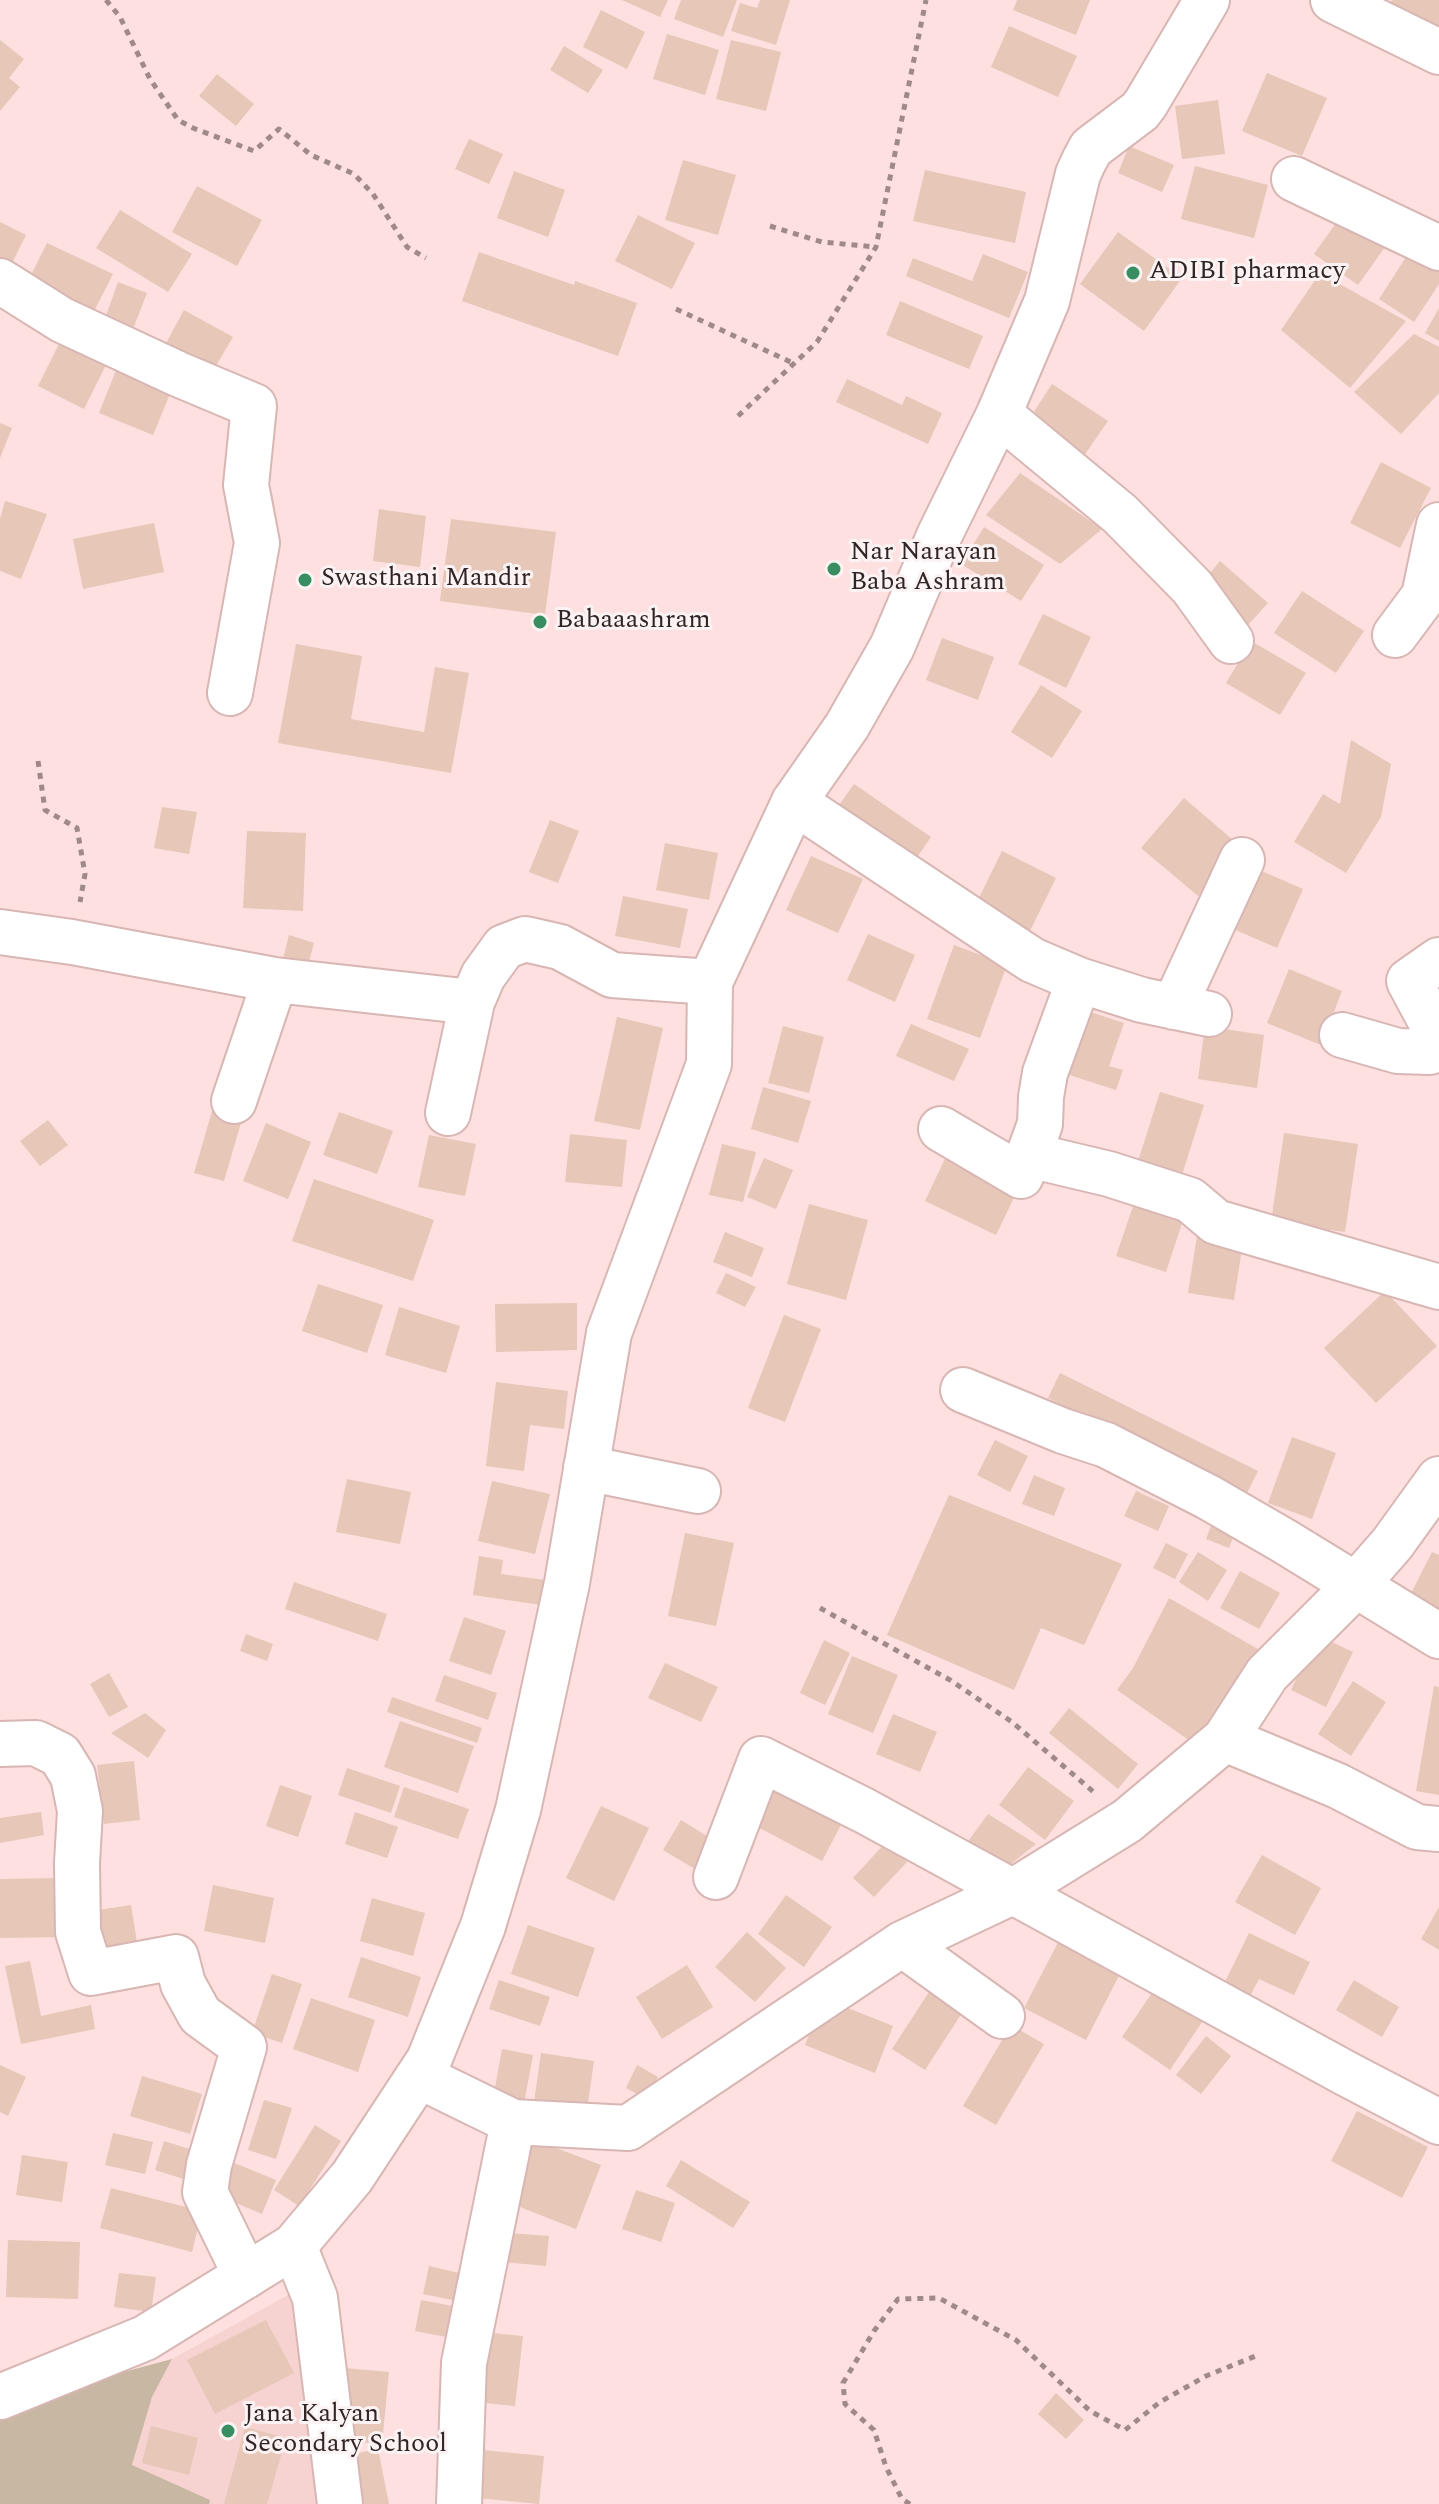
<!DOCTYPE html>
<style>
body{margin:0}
canvas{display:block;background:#fde0df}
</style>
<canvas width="1439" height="2504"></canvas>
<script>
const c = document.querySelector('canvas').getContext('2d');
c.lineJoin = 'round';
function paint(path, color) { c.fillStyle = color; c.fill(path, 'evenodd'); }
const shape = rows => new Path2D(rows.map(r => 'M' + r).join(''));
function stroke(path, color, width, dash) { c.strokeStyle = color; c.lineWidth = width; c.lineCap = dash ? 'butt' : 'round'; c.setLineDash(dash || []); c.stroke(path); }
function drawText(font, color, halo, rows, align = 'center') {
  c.font = font + ' Spectral,serif'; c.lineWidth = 6; c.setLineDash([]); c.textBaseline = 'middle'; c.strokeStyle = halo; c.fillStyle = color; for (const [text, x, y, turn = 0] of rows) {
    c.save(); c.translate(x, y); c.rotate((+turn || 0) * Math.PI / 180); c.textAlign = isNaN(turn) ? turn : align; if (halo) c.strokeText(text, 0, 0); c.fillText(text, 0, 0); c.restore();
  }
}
paint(shape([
 [290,2294,315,2376,314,2479,319,2504,209,2504,209,2500,132,2466,152,2397,172,2359]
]), '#f6d2d0');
paint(shape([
 [172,2359,152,2397,132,2465,210,2500,209,2504,0,2504,0,2405]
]), '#c8b8a3');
paint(shape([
 [622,0,668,0,660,17],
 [681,0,737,0,723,37,674,19],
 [760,0,790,0,776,45,731,31,740,3,757,8],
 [1017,0,1090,0,1076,35,1013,10],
 [1392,0,1439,0,1439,28,1385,16],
 [601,10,645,32,627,69,583,47],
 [1009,26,1077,56,1058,97,991,67],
 [667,34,719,50,705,95,653,79],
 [0,40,24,59,9,78,20,87,0,111],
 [731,40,781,52,766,111,716,99],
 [564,46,603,70,588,93,550,70],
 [1267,73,1327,98,1302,156,1242,131],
 [217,74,254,104,236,126,199,96],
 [1218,100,1225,154,1182,159,1175,106],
 [469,139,503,154,489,184,455,169],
 [1129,146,1174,165,1162,192,1118,173],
 [683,160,736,175,718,235,665,220],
 [1195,166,1268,185,1254,238,1181,219],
 [925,170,1026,192,1015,243,913,221],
 [514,171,565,190,548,237,497,218],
 [197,186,262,220,237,266,172,232],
 [1346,209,1390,240,1358,285,1314,254],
 [120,210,192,254,168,292,96,248],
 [638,215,695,243,672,289,615,261],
 [0,222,26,235,8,271,0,267],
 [1118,232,1182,278,1144,331,1080,284],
 [47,243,113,274,89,321,24,289],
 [1415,243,1439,259,1439,284,1414,322,1379,299],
 [479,252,574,285,575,281,637,303,618,356,462,301],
 [983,254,1028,272,1009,318,906,276,913,258,972,281],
 [1320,273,1406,321,1350,388,1281,330],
 [118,282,147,293,130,337,102,327],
 [900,301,983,336,969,369,886,335],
 [1439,308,1439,341,1425,333],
 [184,310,233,337,211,374,164,347],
 [1414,334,1439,347,1439,393,1401,434,1354,392],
 [62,338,108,361,84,409,38,386],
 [117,368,172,389,153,435,99,413],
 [847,379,902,405,906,396,942,413,928,444,836,402],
 [1052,384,1108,421,1079,463,1024,427],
 [0,423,12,428,0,458],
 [1381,462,1431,488,1400,548,1350,523],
 [1020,473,1102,529,1060,564,986,515],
 [5,501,47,514,21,579,0,571,0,519],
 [379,509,426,516,420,567,373,561],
 [451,519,556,532,545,615,440,601],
 [154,523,164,572,83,589,73,539],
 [984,527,1044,565,1021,601,961,564],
 [1220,561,1268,603,1248,625,1201,584],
 [1302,591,1364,631,1336,673,1274,633],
 [1043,614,1091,637,1066,688,1018,664],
 [942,638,994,657,978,700,926,680],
 [1251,641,1306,673,1280,715,1226,683],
 [296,644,362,656,351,719,424,732,435,667,469,673,451,773,278,743],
 [1041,685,1082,711,1052,758,1011,732],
 [1351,740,1391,764,1381,817,1346,873,1294,842,1323,794,1340,804],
 [854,784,931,837,909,869,832,815],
 [1184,798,1240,846,1198,896,1141,848],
 [162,807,197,812,189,854,154,848],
 [550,820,579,831,558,883,529,872],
 [247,831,306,833,303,911,243,908],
 [665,843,718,853,709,900,656,890],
 [1002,851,1056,878,1025,941,971,914],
 [811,856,863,879,838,933,786,910],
 [1257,869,1303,889,1277,948,1231,928],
 [623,896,688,909,680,948,615,936],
 [868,934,915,955,895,1002,847,980],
 [289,935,314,943,306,973,281,967],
 [954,945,1007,965,980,1038,927,1019],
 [1289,969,1342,991,1321,1045,1267,1023],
 [1081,1009,1124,1023,1109,1066,1123,1070,1116,1090,1060,1072],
 [617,1017,663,1028,640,1130,594,1121],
 [911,1024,969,1049,954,1081,896,1056],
 [783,1026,824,1037,809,1093,768,1083],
 [1205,1026,1264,1035,1257,1088,1198,1079],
 [763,1087,811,1101,798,1143,751,1129],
 [1160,1092,1204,1105,1177,1191,1133,1177],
 [213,1108,243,1116,224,1181,194,1173],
 [339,1112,393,1131,377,1174,323,1155],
 [48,1120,68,1145,40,1166,20,1141],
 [266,1123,311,1142,288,1199,243,1181],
 [1284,1133,1358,1144,1345,1232,1271,1222],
 [570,1134,627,1140,622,1187,565,1182],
 [429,1135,476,1144,465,1196,418,1187],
 [722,1144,756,1152,743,1202,709,1195],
 [950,1148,1021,1183,996,1235,925,1201],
 [764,1158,793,1170,776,1209,747,1197],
 [314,1179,434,1220,413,1281,292,1241],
 [1136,1198,1185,1214,1166,1272,1116,1256],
 [809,1204,868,1220,846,1300,787,1284],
 [725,1232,764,1248,752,1277,713,1262],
 [1197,1236,1243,1242,1234,1300,1188,1293],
 [726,1273,756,1287,745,1307,716,1293],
 [318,1284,383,1305,367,1353,302,1331],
 [1385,1291,1437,1346,1376,1403,1324,1348],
 [577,1303,577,1350,496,1352,495,1304],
 [399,1307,460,1326,446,1373,385,1355],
 [784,1315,821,1329,785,1422,748,1408],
 [1060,1373,1258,1471,1246,1495,1048,1398],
 [496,1382,568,1391,564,1429,530,1425,524,1471,486,1466],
 [1292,1437,1336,1453,1312,1519,1268,1503],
 [995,1440,1028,1456,1010,1492,977,1475],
 [1034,1475,1065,1488,1054,1516,1022,1504],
 [347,1479,411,1492,400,1544,336,1532],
 [492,1481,550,1494,535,1554,478,1541],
 [1136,1491,1169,1506,1158,1531,1124,1516],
 [949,1495,1122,1564,1084,1645,1041,1628,1014,1690,887,1635],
 [1217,1511,1240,1520,1229,1548,1206,1539],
 [685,1533,734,1543,716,1626,668,1616],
 [1166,1543,1188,1554,1175,1579,1153,1568],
 [1198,1552,1227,1570,1208,1601,1179,1582],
 [1432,1552,1439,1555,1439,1625,1404,1607],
 [479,1556,503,1560,501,1574,545,1580,541,1605,473,1595],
 [1240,1571,1280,1593,1259,1629,1220,1608],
 [294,1582,387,1614,378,1641,285,1609],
 [1169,1598,1263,1652,1193,1743,1117,1690,1133,1668],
 [464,1617,506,1631,491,1675,449,1661],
 [246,1634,273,1644,267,1661,240,1651],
 [1317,1635,1353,1652,1326,1707,1291,1690],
 [824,1640,850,1653,825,1705,800,1693],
 [852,1656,898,1675,873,1733,828,1714],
 [665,1663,718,1687,701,1722,648,1698],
 [109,1673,128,1707,109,1717,90,1684],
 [444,1675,497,1693,488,1720,435,1701],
 [1353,1681,1386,1702,1351,1756,1318,1734],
 [1434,1686,1439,1687,1439,1795,1416,1791],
 [392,1697,482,1728,477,1743,387,1712],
 [1069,1708,1138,1764,1118,1789,1049,1733],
 [145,1713,166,1730,148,1758,111,1733],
 [893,1714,937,1732,920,1772,876,1754],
 [400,1721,474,1746,458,1793,384,1767],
 [134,1761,140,1820,104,1824,97,1765],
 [1028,1767,1074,1801,1045,1840,999,1805],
 [347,1768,400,1786,391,1813,338,1795],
 [280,1785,312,1796,298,1837,266,1826],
 [404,1787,469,1809,458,1839,394,1817],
 [772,1787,842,1823,822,1861,752,1824],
 [601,1806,649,1828,614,1901,566,1878],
 [41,1812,44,1835,0,1843,0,1818],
 [355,1812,398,1827,387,1858,345,1844],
 [988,1814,1036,1844,1002,1871,966,1844],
 [681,1820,723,1846,705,1875,663,1850],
 [886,1842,907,1862,874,1897,853,1878],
 [1262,1855,1321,1888,1295,1935,1235,1902],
 [64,1878,65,1937,0,1938,0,1879],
 [213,1885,274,1898,265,1943,204,1931],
 [786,1895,832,1927,804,1967,758,1934],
 [372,1898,425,1913,413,1956,360,1941],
 [131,1905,139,1955,100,1962,92,1911],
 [1439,1907,1439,1950,1421,1939],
 [528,1925,595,1948,578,1997,511,1974],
 [1064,1931,1126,1962,1086,2040,1024,2008],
 [747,1932,786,1968,755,2002,715,1967],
 [1249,1933,1310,1962,1294,1995,1259,1979,1247,2002,1221,1990],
 [361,1957,421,1977,408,2017,348,1997],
 [30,1961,41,2016,91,2005,95,2029,21,2044,5,1966],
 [687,1965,713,2007,662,2039,636,1997],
 [272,1974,302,1984,282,2043,252,2033],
 [499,1980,550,1997,540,2026,489,2009],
 [1354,1980,1399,2007,1382,2037,1336,2010],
 [1158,1984,1206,2016,1170,2070,1122,2037],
 [929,1992,962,2013,925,2070,892,2049],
 [311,1998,375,2020,358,2072,293,2049],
 [823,1998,893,2026,875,2073,805,2045],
 [1011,2025,1044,2044,996,2125,963,2106],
 [1206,2036,1231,2056,1201,2094,1176,2075],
 [502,2049,533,2055,523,2109,492,2104],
 [541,2053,594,2061,586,2117,533,2109],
 [0,2065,26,2077,8,2116,0,2112],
 [637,2065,658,2077,646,2099,626,2088],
 [142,2076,202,2094,190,2134,130,2116],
 [264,2100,292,2108,276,2159,248,2150],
 [1357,2111,1428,2147,1402,2198,1331,2161],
 [315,2125,341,2141,299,2206,274,2190],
 [113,2133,153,2142,145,2174,105,2165],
 [532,2139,601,2165,576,2229,507,2202],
 [164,2141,199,2152,190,2181,155,2170],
 [22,2155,68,2162,62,2202,16,2195],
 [227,2160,276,2180,262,2214,212,2193],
 [681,2160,750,2202,733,2228,666,2186],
 [111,2188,202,2211,192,2252,100,2228],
 [636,2190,675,2203,661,2242,622,2229],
 [495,2232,549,2236,546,2266,493,2261],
 [8,2240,80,2242,78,2299,6,2297],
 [429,2266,463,2274,457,2301,423,2294],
 [119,2273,156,2277,151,2312,114,2307],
 [421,2300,458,2307,452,2338,415,2331],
 [266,2320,294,2373,215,2414,187,2360],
 [481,2332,523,2336,515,2406,475,2402],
 [344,2368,389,2372,382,2444,338,2440],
 [1056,2393,1084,2420,1066,2439,1038,2414],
 [151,2426,198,2438,189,2475,142,2463],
 [245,2427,286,2438,267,2504,224,2504],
 [378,2449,389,2504,353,2504,343,2456],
 [482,2450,544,2456,539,2504,477,2498]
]), '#e6c7b8');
const minor = shape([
 [1333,0,1439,52],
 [1294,179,1439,248],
 [0,281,62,320,178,374,254,406,246,485,257,543,230,693],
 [999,414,1120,514,1192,587,1231,641],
 [1395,635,1424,596,1439,525],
 [794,802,1032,960,1079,980,1045,1073,1041,1097,1040,1124,1021,1176,941,1129],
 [0,932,72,942,275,980,472,1002],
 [1079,980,1142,1000,1209,1014],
 [1174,1007,1242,860],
 [1342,1035,1398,1051,1430,1052,1438,1035,1409,981,1439,960],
 [234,1101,275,980],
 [448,1113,472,1002,483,976,504,947,525,939,560,947,612,975,710,982],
 [1029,1155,1109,1174,1190,1200,1216,1222,1439,1287],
 [963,1390,1063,1431,1106,1445,1208,1497,1284,1541,1439,1636],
 [586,1468,698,1491],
 [1225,1739,1338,1786,1417,1827,1439,1829],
 [0,1744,36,1743,60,1755,73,1776,80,1811,77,1863,78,1932,91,1973,176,1957,183,1984,200,2015,244,2047,209,2165,205,2192,246,2276],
 [716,1877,761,1759,865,1811,1347,2074,1439,2122],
 [902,1944,1002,2016],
 [419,2076,513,2122,628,2128,902,1944,1014,1891,1127,1821,1225,1739,1267,1674,1356,1585,1392,1544,1439,1479],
 [294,2246,315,2298,340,2504],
 [459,2504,464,2363,513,2122]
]);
const tertiary = shape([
 [0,2397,145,2338,294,2246,352,2177,429,2060,483,1926,518,1810,567,1583,609,1333,709,1064,710,982,794,802,847,726,892,647,939,536,999,414,1047,301,1078,174,1084,161,1091,148,1140,111,1146,103,1207,0]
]);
stroke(minor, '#d8b6b4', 48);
stroke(tertiary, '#d8b6b4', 48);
stroke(shape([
 [106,0,120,17,150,79,178,120,193,128,254,151,279,129,311,155,354,174,373,194,407,247,426,258],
 [770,226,822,242,876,247],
 [676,309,795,364],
 [738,416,817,342,876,247,926,0],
 [38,761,45,810,77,828,85,874,80,902],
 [820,1608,950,1680,1012,1722,1096,1794],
 [910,2504,902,2499,886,2467,874,2430,845,2404,843,2383,874,2331,898,2299,939,2298,1016,2340,1090,2411,1125,2430,1160,2402,1206,2376,1258,2355]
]), '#9f8a89', 5, [6, 6]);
stroke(minor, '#fff', 44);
stroke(tertiary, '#fff', 44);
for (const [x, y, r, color] of [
 [1133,273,8,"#388d61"],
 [834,569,8,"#388d61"],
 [305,580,8,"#388d61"],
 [540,622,8,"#388d61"],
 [228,2431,8,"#388d61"]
]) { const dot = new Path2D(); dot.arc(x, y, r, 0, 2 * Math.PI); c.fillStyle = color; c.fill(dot); stroke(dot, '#fbf3f3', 3); }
drawText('26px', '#312424', '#fbf3f3', [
 ["ADIBI pharmacy",1149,273],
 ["Nar Narayan",850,554],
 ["Baba Ashram",850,584],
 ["Swasthani Mandir",321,580],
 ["Babaaashram",556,622],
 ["Jana Kalyan",244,2416],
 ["Secondary School",244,2446]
], 'left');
</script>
